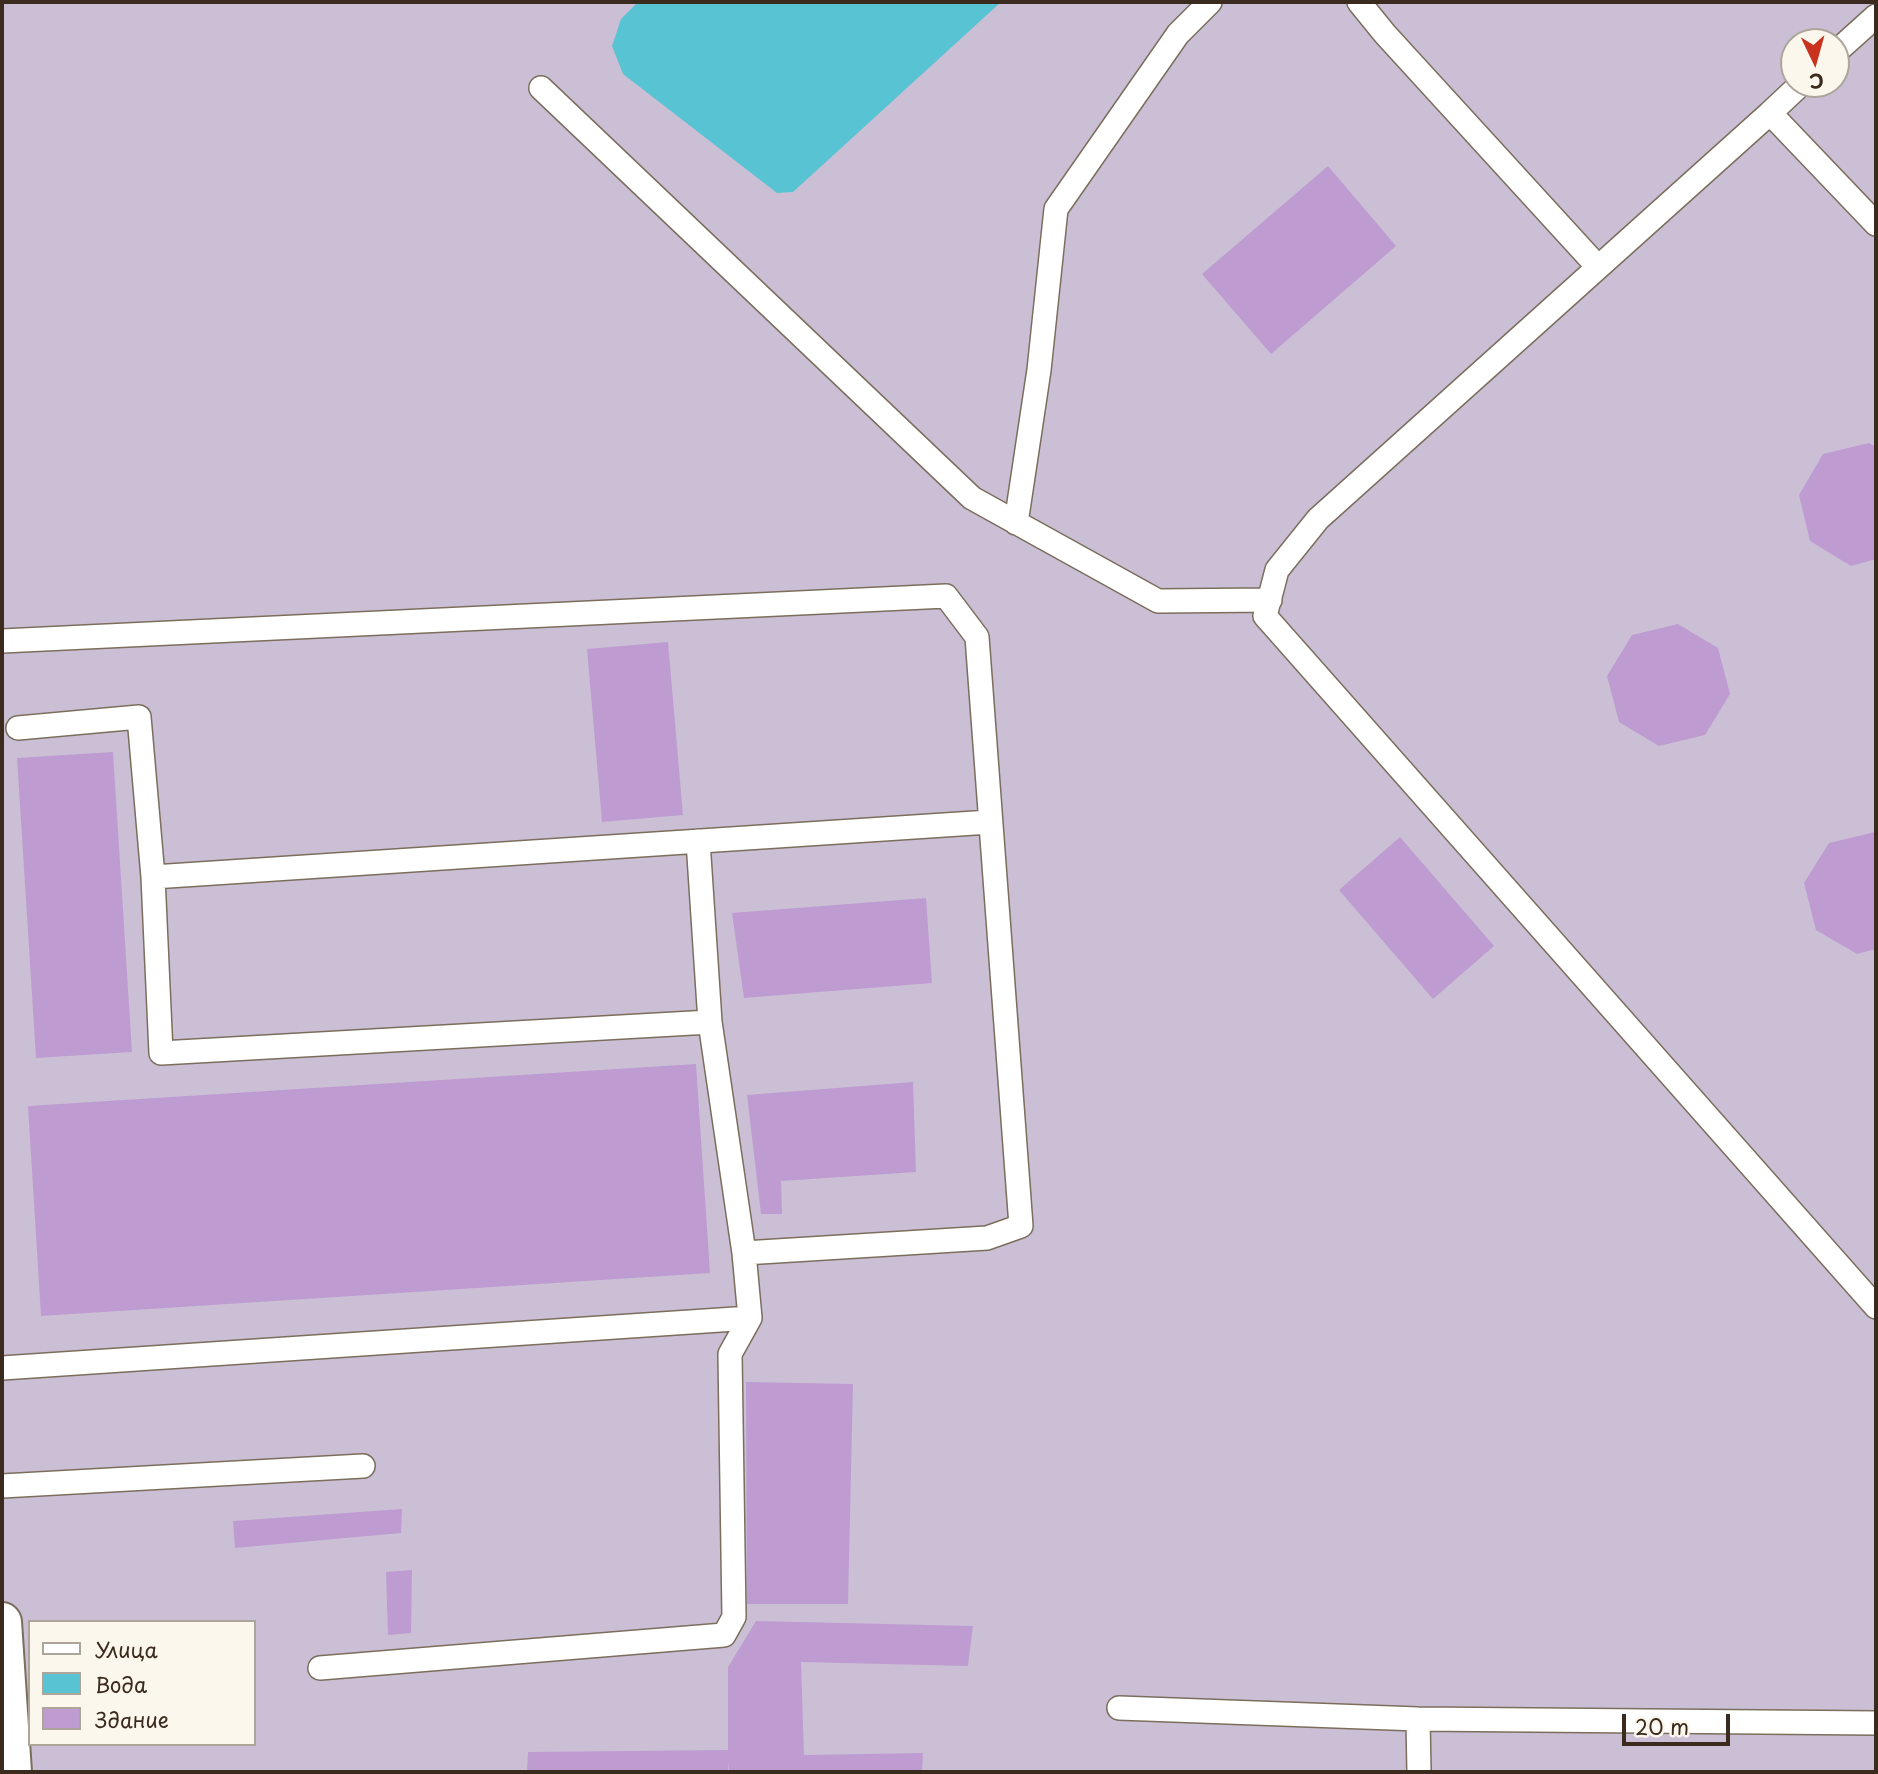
<!DOCTYPE html>
<meta charset="utf-8">
<style>
body{margin:0}
#map{position:relative;width:1878px;height:1774px;overflow:hidden;background:#f2ebd3;font-family:"Playpen Sans",sans-serif}
canvas{display:block}
.frame{position:absolute;inset:0;border:4px solid #3b2a1e;pointer-events:none}
.legend{position:absolute;left:28px;top:1620px;width:228px;height:126px;box-sizing:border-box;background:#fbf7ec;border:2px solid #aea59a;margin:0;padding:9px 12px;list-style:none;font-size:21px;color:#3b2a1e}
.legend li{display:flex;align-items:center;gap:14px;height:35px}
.legend b{width:35px;border:2px solid #aea59a}
.north{position:absolute;left:1780px;top:28px;width:70px;height:70px;box-sizing:border-box;background:#fbf7ec;border:2px solid #aea59a;border-radius:50%;rotate:175deg;font-size:19px;font-weight:700;line-height:28px;text-align:center;color:#3b2a1e}
.north::after{content:'';display:block;margin:auto;width:24px;height:32px;background:#c8321e;clip-path:polygon(50% 0,100% 100%,50% 72%,0 100%)}
.scale{position:absolute;left:1622px;top:1714px;width:108px;height:32px;box-sizing:border-box;border:4px solid #3b2a1e;border-top:0;padding-left:9px;font-size:21px;line-height:24px;white-space:nowrap;color:#3b2a1e;-webkit-text-stroke:5px #fbf7ec;paint-order:stroke}
</style>
<div id="map">
<canvas width="1878" height="1774"></canvas>
<div class="frame"></div>
<ul class="legend">
<li><b style="height:9px;background:#fff"></b>Улица</li>
<li><b style="height:19px;background:#58c3d3"></b>Вода</li>
<li><b style="height:19px;background:#be9cd2"></b>Здание</li>
</ul>
<div class="north">С</div>
<div class="scale">20 m</div>
</div>
<script>
const c = document.querySelector('canvas').getContext('2d');
c.lineJoin = 'round';
function paint(path, color) { c.fillStyle = color; c.fill(path, 'evenodd'); }
const shape = rows => new Path2D(rows.map(r => 'M' + r).join(''));
function stroke(path, color, width, dash) { c.strokeStyle = color; c.lineWidth = width; c.lineCap = dash ? 'butt' : 'round'; c.setLineDash(dash || []); c.stroke(path); }
paint(shape([
 [2,2,1876,2,1876,1772,2,1772],
 [1794,42,1836,42,1836,84,1794,84],
 [30,1622,254,1622,254,1744,30,1744]
]), '#cbbfd5');
paint(shape([
 [638,2,1001,2,793,192,777,193,623,74,612,46,621,19]
]), '#58c3d3');
paint(shape([
 [1328,166,1396,246,1271,354,1202,274],
 [1869,443,1876,447,1876,559,1851,566,1810,541,1799,495,1823,454],
 [1678,624,1718,648,1730,694,1705,735,1659,746,1619,722,1607,676,1632,635],
 [668,642,683,815,602,822,587,649],
 [113,752,132,1052,36,1058,17,758],
 [1875,832,1876,949,1857,954,1816,930,1804,883,1829,843],
 [1400,837,1494,946,1433,999,1339,890],
 [926,898,932,983,744,998,732,913],
 [696,1064,710,1273,41,1316,28,1106],
 [913,1082,916,1172,781,1181,782,1214,761,1214,747,1095],
 [746,1382,853,1384,848,1604,747,1604],
 [402,1509,401,1533,235,1548,233,1521],
 [412,1570,411,1633,388,1635,386,1572],
 [756,1621,973,1626,968,1666,801,1662,804,1755,923,1753,922,1772,729,1772,729,1762,728,1772,527,1772,528,1752,728,1750,728,1667]
]), '#be9cd2');
const lane = shape([
 [1359,2,1385,34,1598,267],
 [1836,52,1876,16],
 [1801,84,1770,113,1876,224],
 [541,88,972,498,1158,601,1270,600],
 [1770,113,1318,519,1277,570,1265,616,1876,1307],
 [1016,523,1039,370,1056,209,1178,34,1210,2],
 [2,641,946,596,977,637,1021,1226,987,1238,744,1253],
 [18,728,139,717,153,877,161,1053,710,1022],
 [153,877,990,822],
 [2,1368,750,1318],
 [2,1486,363,1466],
 [320,1668,724,1635,734,1617,730,1354,750,1318,744,1253,710,1022,698,841],
 [1119,1708,1418,1719,1876,1723],
 [1418,1719,1419,1772]
]);
const street = shape([
 [2,1622,12,1772]
]);
stroke(lane, '#7b6e5d', 26);
stroke(street, '#7b6e5d', 42);
stroke(lane, '#fff', 23);
stroke(street, '#fff', 38);
</script>
